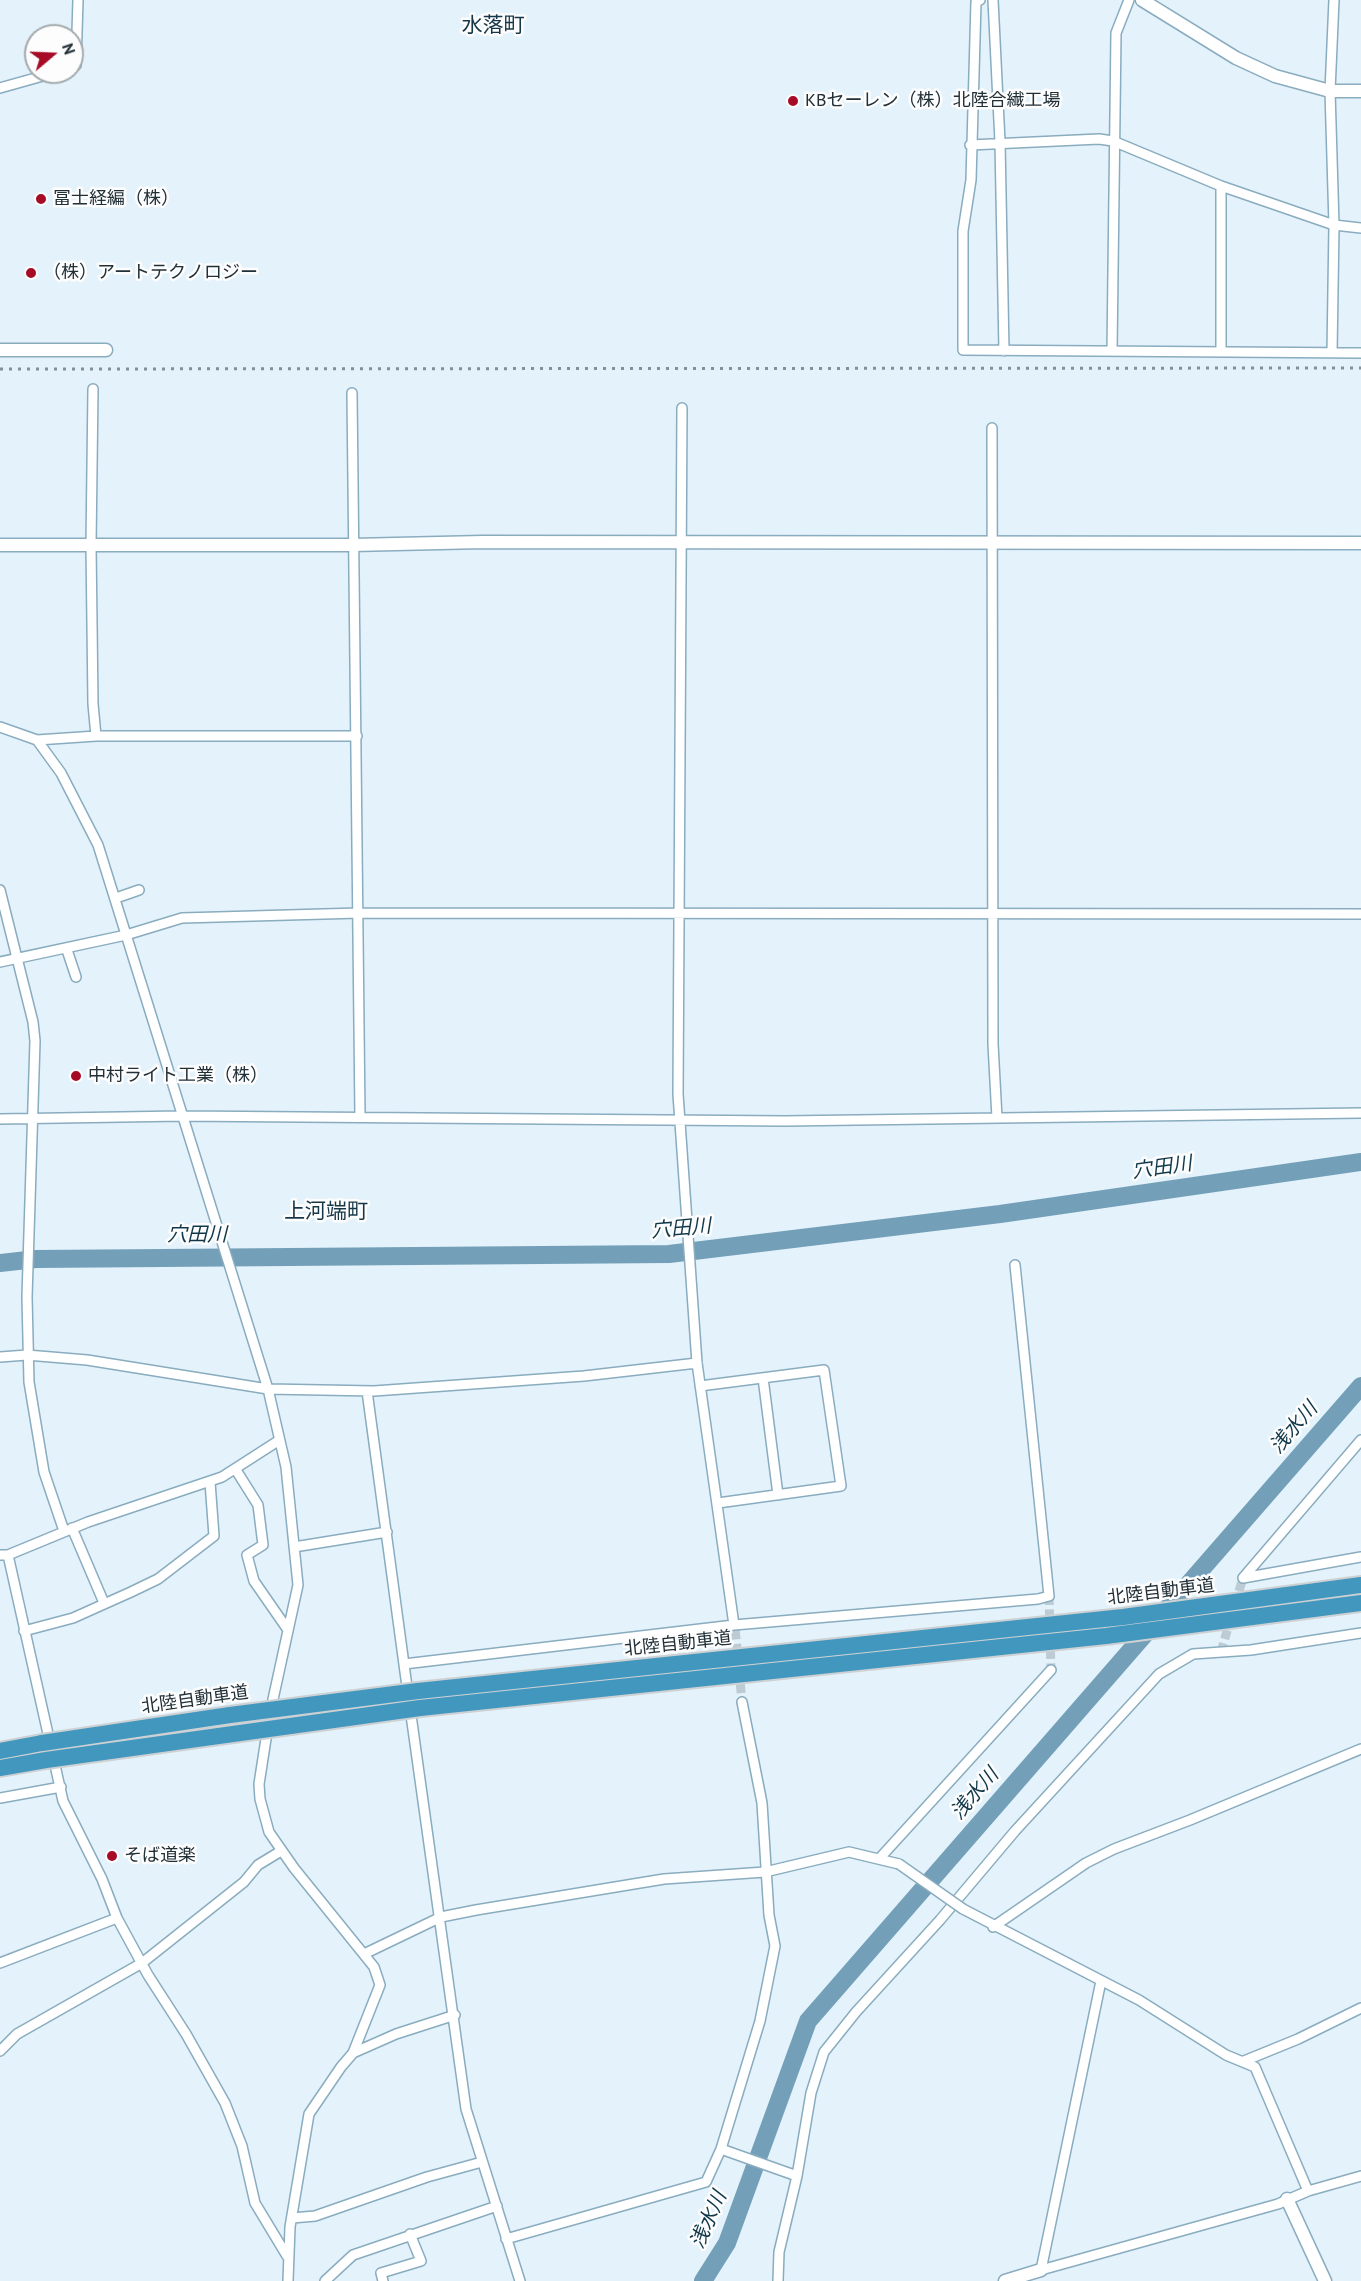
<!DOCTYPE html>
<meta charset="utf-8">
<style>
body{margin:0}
#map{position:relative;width:1361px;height:2281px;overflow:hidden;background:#e4f2fb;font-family:"PT Sans",sans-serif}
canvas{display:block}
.north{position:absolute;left:24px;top:24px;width:60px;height:60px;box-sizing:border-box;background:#fdfdfd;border:2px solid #a5abae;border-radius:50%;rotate:71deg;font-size:16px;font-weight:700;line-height:24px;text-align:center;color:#212f37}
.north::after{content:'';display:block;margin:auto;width:21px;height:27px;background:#a60c25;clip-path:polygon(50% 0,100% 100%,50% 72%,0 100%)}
</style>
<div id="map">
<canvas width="1361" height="2281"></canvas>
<div class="north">N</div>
</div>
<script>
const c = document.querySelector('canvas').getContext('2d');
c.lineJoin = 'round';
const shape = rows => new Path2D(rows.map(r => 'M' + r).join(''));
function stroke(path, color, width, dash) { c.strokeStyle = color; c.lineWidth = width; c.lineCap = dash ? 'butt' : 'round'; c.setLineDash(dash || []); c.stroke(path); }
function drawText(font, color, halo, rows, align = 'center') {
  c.font = font + ' "PT Sans","Noto Sans JP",sans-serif'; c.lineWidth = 5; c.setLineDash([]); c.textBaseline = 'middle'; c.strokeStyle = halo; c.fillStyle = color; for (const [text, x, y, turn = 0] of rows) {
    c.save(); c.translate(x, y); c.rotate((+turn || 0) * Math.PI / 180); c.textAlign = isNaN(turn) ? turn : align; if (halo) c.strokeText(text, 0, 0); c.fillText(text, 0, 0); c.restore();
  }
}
stroke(shape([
 [0,1263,36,1259,669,1254,1000,1214,1361,1162],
 [703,2281,727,2243,808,2021,1361,1386]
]), '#73a0b8', 18);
stroke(shape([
 [1049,1596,1051,1670],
 [1235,1604,1243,1578],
 [734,1617,742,1702],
 [1221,1652,1231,1617]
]), '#bdcbd4', 9, [9, 4.5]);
const minor = shape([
 [980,0,976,2,971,180,963,231,963,350,1361,353],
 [993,0,1000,142,1004,351],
 [72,67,76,65,78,0],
 [0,88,57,72],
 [970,145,1099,139,1113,141,1221,186,1334,225,1361,228],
 [1221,186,1221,352],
 [1112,351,1116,33,1129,0],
 [1332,353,1334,225,1330,91,1334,0],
 [93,389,91,545,93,704,96,736],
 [352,393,360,1117],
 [682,408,678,1094,697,1363,734,1625],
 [992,428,993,1044,997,1118],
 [0,727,37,740,96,736,357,736],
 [37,740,61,773,98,845,268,1389,286,1467,298,1585,270,1713],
 [0,890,33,1022,35,1041,27,1297,29,1382,44,1472,64,1531],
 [116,898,139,890],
 [67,950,76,977],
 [0,962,126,935,182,918,359,913,1361,914],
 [0,1119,181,1116,785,1121,1361,1113],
 [0,1357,27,1355,87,1360,268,1389,374,1391,584,1376,697,1363],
 [763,1378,778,1495],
 [700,1386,824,1370,841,1486,718,1503],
 [367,1391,408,1694],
 [236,1470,258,1505,263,1545,247,1555,254,1581,288,1630],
 [72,1528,104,1603],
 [294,1547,387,1532],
 [0,1555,8,1555,88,1522,222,1477,278,1441],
 [8,1555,63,1801,102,1879,117,1918,148,1975,186,2034,225,2103,242,2146,255,2203,287,2256],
 [1243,1578,1361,1440],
 [1243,1578,1361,1557],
 [24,1631,73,1618,131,1592,158,1579,214,1536,210,1482],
 [404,1664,734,1625,1038,1599,1049,1596,1015,1265],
 [410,1708,466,2109,520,2281],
 [268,1726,259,1784,260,1799,269,1832,294,1868,374,1967,380,1985,353,2053,341,2067,309,2114,290,2227,288,2281],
 [0,1798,61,1787],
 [879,1859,1051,1670],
 [963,1909,1139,2000,1226,2055,1255,2067,1308,2191],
 [993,1927,1086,1863,1114,1849,1190,1820,1361,1749],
 [364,1954,441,1917,476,1910,664,1879,765,1872,849,1852,899,1864],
 [0,1963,117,1918],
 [1101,1981,1041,2270,1278,2204,1308,2191,1361,2176],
 [0,2051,17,2034,142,1963,244,1882,258,1865,281,1851],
 [353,2053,396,2034,455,2015],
 [1244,2061,1298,2039,1361,2008],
 [721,2149,797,2176],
 [292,2218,315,2216,427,2177,482,2162],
 [506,2239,706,2182,721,2149,760,2021,775,1946,769,1915,762,1803,742,1702],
 [325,2281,353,2255,497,2206],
 [383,2281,381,2273,421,2261,410,2234],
 [778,2281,779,2252,797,2176,811,2093,824,2052,856,2012,940,1920,1015,1831,1159,1674,1193,1654,1251,1650,1361,1633]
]);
const tertiary = shape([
 [1142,0,1236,58,1275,76,1330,91,1361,91],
 [0,350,106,350],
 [0,545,352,545,483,542,1361,543],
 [1287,2199,1325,2281],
 [1005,2281,1041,2270]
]);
const motorway = shape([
 [418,1691,1123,1617,1361,1585],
 [420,1708,1106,1636,1361,1603],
 [0,1751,42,1743],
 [0,1768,46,1760]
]);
stroke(minor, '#89acbf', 12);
stroke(tertiary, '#89acbf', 15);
stroke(motorway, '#ced1d3', 20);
stroke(minor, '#fff', 9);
stroke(tertiary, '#fff', 12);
stroke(motorway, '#4297bf', 16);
stroke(shape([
 [0,369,1361,368]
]), '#829099', 3, [3, 6]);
const minorBridge = shape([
 [899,1864,963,1909]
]);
const motorwayBridge = shape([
 [42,1743,230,1715,418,1691],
 [46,1760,420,1708]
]);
stroke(minorBridge, '#89acbf', 12, []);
stroke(motorwayBridge, '#ced1d3', 20, []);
stroke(minorBridge, '#fff', 9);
stroke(motorwayBridge, '#4297bf', 16);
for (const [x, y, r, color] of [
 [793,101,6,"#a60c25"],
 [41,199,6,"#a60c25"],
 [31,273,6,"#a60c25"],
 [76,1076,6,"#a60c25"],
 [112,1856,6,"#a60c25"]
]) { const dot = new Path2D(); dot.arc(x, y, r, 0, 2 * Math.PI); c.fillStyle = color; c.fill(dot); stroke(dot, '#fdfdfd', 2); }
drawText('18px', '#212f37', '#fdfdfd', [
 ["KBセーレン（株）北陸合繊工場",805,101],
 ["冨士経編（株）",53,199],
 ["（株）アートテクノロジー",43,273],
 ["中村ライト工業（株）",88,1076],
 ["そば道楽",124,1856]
], 'left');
drawText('18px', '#212f37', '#fdfdfd', [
 ["北陸自動車道",1161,1592,-7],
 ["北陸自動車道",678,1644,-6],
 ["北陸自動車道",195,1700,-8]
]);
drawText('italic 20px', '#10384a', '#fdfdfd', [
 ["穴田川",1162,1168,-8],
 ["穴田川",681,1229,-5],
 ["穴田川",197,1235],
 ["浅水川",1294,1428,-49],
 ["浅水川",975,1794,-49],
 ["浅水川",709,2220,-66]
]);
drawText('21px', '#163747', '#fdfdfd', [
 ["水落町",493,26],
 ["上河端町",326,1212]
]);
</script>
